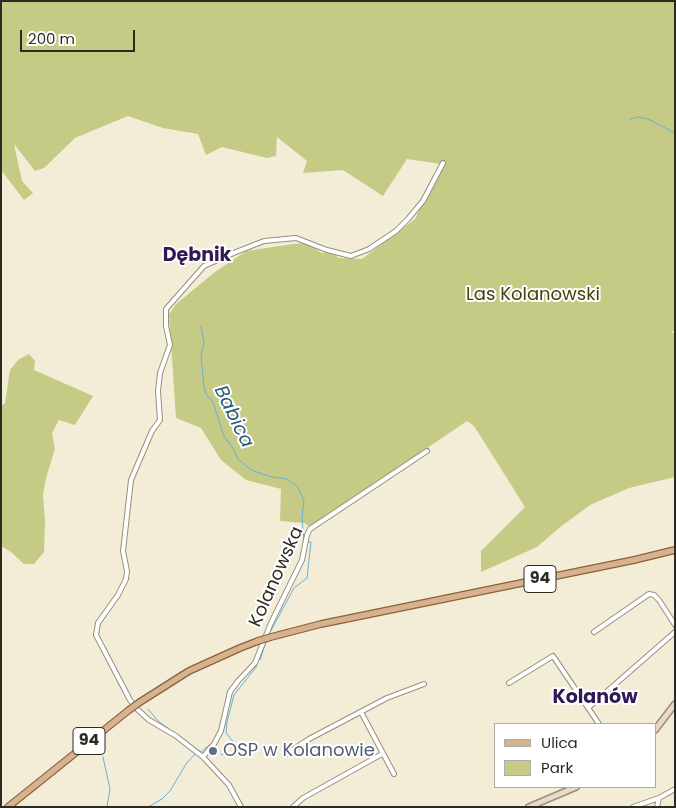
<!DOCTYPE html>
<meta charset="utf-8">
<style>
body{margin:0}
#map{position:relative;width:676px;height:808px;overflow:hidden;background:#f3edd7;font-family:Poppins,sans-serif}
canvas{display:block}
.frame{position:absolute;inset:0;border:2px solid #2d2a22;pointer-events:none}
.legend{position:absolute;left:494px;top:723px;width:162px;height:65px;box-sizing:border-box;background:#fff;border:1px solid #abaaa7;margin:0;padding:6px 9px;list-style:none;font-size:15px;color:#2d2a22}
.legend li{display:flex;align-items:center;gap:10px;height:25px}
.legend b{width:25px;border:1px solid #abaaa7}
.scale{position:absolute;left:20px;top:30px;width:115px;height:22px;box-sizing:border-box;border:2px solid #2d2a22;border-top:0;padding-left:6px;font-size:15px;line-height:18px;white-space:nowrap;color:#2d2a22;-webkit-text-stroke:4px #fff;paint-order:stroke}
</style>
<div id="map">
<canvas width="676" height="808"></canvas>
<div class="frame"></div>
<ul class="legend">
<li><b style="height:6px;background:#d7b290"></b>Ulica</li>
<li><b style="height:14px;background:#c5cb85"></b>Park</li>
</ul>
<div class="scale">200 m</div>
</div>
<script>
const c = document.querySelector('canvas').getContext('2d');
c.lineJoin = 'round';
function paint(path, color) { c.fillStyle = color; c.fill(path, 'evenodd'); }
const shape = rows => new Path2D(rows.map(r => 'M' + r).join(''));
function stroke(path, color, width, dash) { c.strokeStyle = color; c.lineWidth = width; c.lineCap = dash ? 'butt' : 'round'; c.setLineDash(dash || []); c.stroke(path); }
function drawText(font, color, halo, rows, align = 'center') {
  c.font = font + ' Poppins,sans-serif'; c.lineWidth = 4; c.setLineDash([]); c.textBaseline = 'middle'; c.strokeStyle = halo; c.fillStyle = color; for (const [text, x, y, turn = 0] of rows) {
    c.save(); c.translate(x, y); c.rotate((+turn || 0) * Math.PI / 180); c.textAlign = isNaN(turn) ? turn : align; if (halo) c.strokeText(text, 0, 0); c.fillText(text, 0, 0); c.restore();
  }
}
paint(shape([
 [1,1,675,1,675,330,672,332,675,335,675,477,629,488,590,505,559,528,537,547,481,572,481,551,525,507,474,426,467,421,324,518,309,526,304,523,280,521,281,489,246,480,221,460,201,428,176,418,169,314,176,304,215,272,246,251,293,244,307,243,322,253,330,252,339,258,362,259,415,219,441,164,407,159,383,196,343,170,303,173,307,161,277,137,276,156,267,158,222,147,206,155,198,134,163,128,128,116,75,138,44,168,35,171,14,144,22,181,33,193,24,200,1,170],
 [29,354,35,361,34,370,93,396,75,425,59,420,52,433,55,449,46,478,43,495,45,521,44,552,34,564,24,564,11,552,1,546,1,406,5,403,10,370,18,360]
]), '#c5cb85');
stroke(shape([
 [630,119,638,117,648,119,675,133],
 [201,326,204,343,201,356,204,387,206,394,213,402,224,436,233,448,238,459,251,470,272,477,287,479,298,487,304,500,302,519,304,541],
 [268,636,294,588,307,578,311,542,309,542],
 [260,660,266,642],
 [148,709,158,721,201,752,209,745],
 [221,754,232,757,240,753,239,749,226,733,227,722,234,695,257,666],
 [103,757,110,789,107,807],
 [148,807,162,799,170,791,186,764,195,754]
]), '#68afda', 1);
const street = shape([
 [594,632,649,594,654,595,659,600,675,625],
 [509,683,553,656,599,724],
 [588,708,675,632],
 [361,712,394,774],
 [285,755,309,739,387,698,424,684],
 [203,757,214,744,221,731,230,692,238,681,255,663,271,623,302,560,307,535,310,529,427,451],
 [241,807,229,785,203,757,176,736,149,720,137,709,130,700,96,635,98,623,118,595,126,579,127,571,123,551,131,480,152,431,160,420,158,391,160,373,170,345,166,326,166,309,204,266,236,252,264,241,296,238,327,250,351,256,369,249,396,231,408,219,423,201,443,163],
 [293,807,303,798,382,754],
 [633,807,659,798,675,789],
 [657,807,659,798]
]);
const secondary = shape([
 [655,730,675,704],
 [529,807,576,787]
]);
const primary = shape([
 [271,637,321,624,634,560,675,550],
 [140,702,189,671,240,648,258,641],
 [8,807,129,710]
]);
stroke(street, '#958f7c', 6);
stroke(secondary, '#958f7c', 8);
stroke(primary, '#8b6139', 8);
stroke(street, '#fff', 4);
stroke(secondary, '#ebd8c8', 5);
stroke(primary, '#d7b290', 5.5);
const primaryBridge = shape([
 [258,641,271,637],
 [129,710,140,702]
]);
stroke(primaryBridge, '#8b6139', 8, []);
stroke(primaryBridge, '#d7b290', 5.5);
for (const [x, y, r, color] of [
 [213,751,5,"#5c6f8a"]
]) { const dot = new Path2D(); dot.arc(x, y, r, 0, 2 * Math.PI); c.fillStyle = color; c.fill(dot); stroke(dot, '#fff', 2); }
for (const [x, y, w] of [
 [540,579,32],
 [89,741,32]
]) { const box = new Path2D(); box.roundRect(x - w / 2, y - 13.5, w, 27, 4); c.fillStyle = '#fff'; c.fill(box); stroke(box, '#2d2a22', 1); }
drawText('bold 16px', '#2d2a22', null, [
 ["94",540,579],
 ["94",89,741]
]);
drawText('18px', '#41440c', '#fff', [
 ["Las Kolanowski",533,295]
]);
drawText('18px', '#2d2a22', '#fff', [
 ["Kolanowska",277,577,-66]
]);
drawText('18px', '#4e5e75', '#fff', [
 ["OSP w Kolanowie",223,751]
], 'left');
drawText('bold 19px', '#311a54', '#fff', [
 ["Dębnik",197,256],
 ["Kolanów",595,698]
]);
drawText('italic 19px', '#265c7a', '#fff', [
 ["Babica",233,417,64]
]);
</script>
